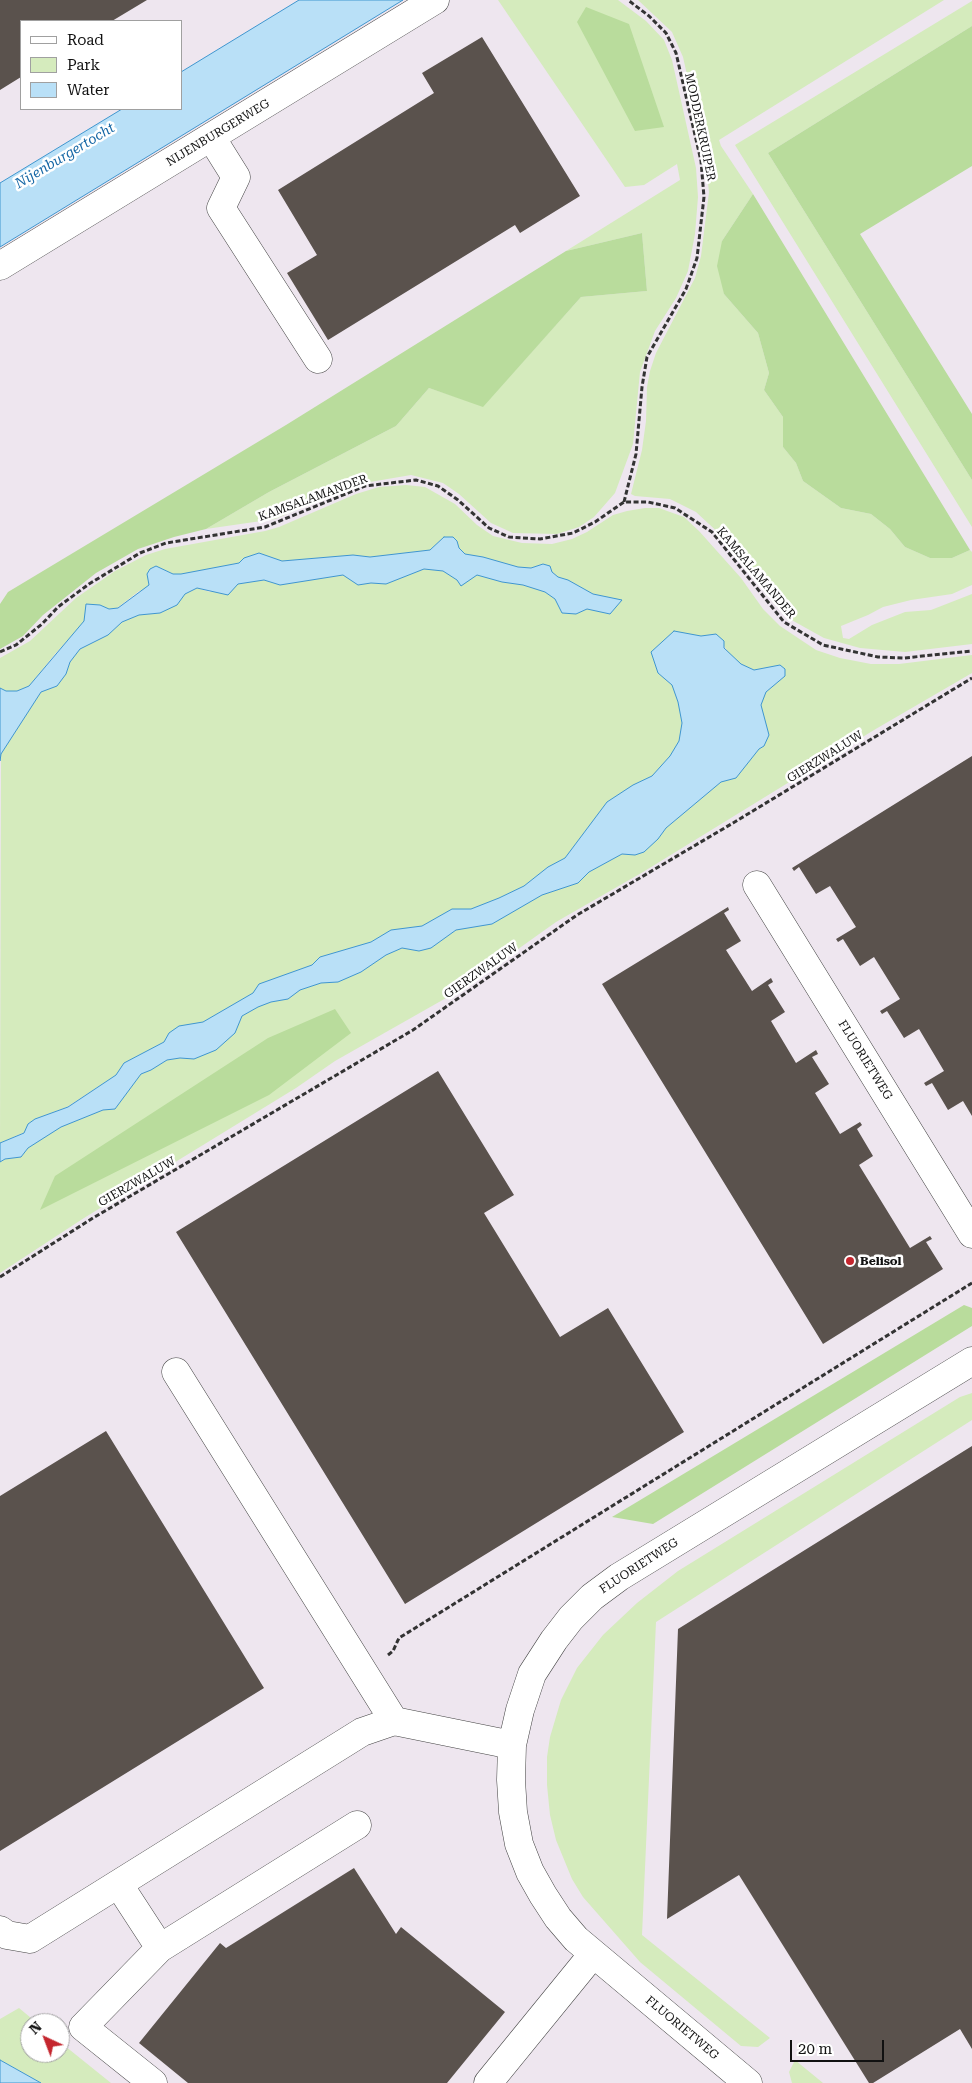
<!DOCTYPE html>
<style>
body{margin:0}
#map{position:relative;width:972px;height:2083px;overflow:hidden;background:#fffdf5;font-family:"Roboto Serif",serif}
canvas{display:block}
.legend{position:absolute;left:20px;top:20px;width:162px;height:90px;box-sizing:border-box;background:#fff;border:1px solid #a0a0a0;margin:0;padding:6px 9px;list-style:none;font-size:15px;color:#111}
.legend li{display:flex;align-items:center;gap:10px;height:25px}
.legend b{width:25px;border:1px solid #a0a0a0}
.north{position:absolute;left:20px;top:2013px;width:50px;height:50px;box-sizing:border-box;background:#fff;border:1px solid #a0a0a0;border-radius:50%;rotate:317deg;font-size:14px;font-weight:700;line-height:20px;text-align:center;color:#111}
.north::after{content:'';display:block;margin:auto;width:18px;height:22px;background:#c4262e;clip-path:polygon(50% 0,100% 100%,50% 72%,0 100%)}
.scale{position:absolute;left:790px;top:2040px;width:94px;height:22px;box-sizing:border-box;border:2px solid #111;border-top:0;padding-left:6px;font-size:15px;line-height:18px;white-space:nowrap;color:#111;-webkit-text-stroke:4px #fff;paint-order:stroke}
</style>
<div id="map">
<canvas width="972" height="2083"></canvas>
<ul class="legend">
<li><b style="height:6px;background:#fff"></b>Road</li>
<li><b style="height:14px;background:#d5ebbd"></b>Park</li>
<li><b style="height:14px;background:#b9e0f7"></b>Water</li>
</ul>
<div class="north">N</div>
<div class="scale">20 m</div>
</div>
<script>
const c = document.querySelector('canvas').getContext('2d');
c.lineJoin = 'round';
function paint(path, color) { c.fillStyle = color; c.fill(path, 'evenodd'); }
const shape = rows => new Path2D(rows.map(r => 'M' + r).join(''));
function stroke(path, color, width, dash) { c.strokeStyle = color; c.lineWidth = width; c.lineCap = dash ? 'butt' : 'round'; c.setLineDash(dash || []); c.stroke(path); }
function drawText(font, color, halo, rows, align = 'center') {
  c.font = font + ' "Roboto Serif",serif'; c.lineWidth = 5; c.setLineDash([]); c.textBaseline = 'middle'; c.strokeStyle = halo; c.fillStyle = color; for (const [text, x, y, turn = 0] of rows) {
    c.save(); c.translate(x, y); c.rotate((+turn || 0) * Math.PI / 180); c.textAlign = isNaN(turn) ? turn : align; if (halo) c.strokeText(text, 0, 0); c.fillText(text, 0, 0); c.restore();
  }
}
paint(shape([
 [0,0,972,0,972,2083,41,2083,0,2060],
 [21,21,181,21,181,109,21,109],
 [30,2023,60,2023,60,2053,30,2053]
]), '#eee6ef');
paint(shape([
 [498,0,618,0,646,21,664,40,672,60,696,168,698,197,695,234,688,271,676,298,655,331,640,372,633,444,615,493,594,517,579,527,557,534,513,533,491,523,459,494,443,483,411,475,370,482,345,490,275,519,206,529,269,492,396,426,429,388,483,406,581,297,647,291,642,233,566,251,680,180,677,164,644,185,625,187],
 [638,0,944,0,719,140,721,146,753,194,722,241,724,294,758,333,769,373,764,390,783,417,783,447,796,463,803,481,841,508,871,514,890,529,905,547,930,558,952,558,970,550,972,552,972,585,952,594,911,600,883,607,868,615,841,626,843,638,849,639,872,625,905,612,931,610,972,594,972,644,905,652,860,648,824,638,788,618,723,537,696,512,670,499,635,496,631,494,642,450,646,421,647,387,650,371,656,353,695,278,701,256,709,192,705,155,683,57,672,32],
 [972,1,972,26,768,153,972,480,972,527,735,145],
 [406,485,425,487,455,504,477,525,493,536,522,543,552,544,572,539,587,532,613,515,627,511,645,508,659,508,670,512,684,517,699,531,741,578,763,609,780,626,816,650,840,658,871,664,899,664,972,655,972,673,874,730,643,872,556,922,462,989,335,1061,296,1088,84,1218,0,1273,0,1162,5,1159,21,1157,28,1148,61,1127,103,1110,115,1109,141,1074,151,1070,167,1060,180,1058,194,1059,235,1033,242,1016,258,1007,271,1002,288,999,300,990,321,983,338,982,361,972,386,955,402,948,419,951,431,948,456,930,492,924,542,895,578,883,589,872,622,854,635,855,658,839,666,828,721,782,736,778,759,749,764,746,769,735,760,705,766,692,785,676,780,665,754,670,741,664,730,655,716,634,701,636,683,634,658,673,672,685,678,702,682,723,679,741,670,756,652,776,633,785,607,802,565,858,548,867,524,886,499,898,471,909,452,909,422,926,391,930,371,942,320,957,312,965,259,984,253,993,203,1022,169,1033,164,1042,124,1063,116,1075,67,1107,35,1119,28,1124,25,1132,0,1143,1,754,41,692,57,686,66,674,70,662,80,649,108,635,122,622,139,615,160,613,176,605,185,594,197,588,210,592,238,584,264,580,280,585,344,575,358,585,371,583,386,584,424,569,443,571,457,580,477,575,502,582,523,585,545,592,555,599,562,613,576,614,587,609,610,614,621,600,593,594,568,580,558,577,543,564,531,568,518,567,483,557,465,554,459,548,457,541,444,537,430,550,369,557,353,555,282,561,259,553,244,558,239,563,181,574,173,574,161,568,147,574,150,585,144,590,139,591,117,608,109,609,100,605,55,654,29,686,17,691,6,691,0,688,0,658,30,641,76,598,115,571,146,555,165,549,265,531,279,527,356,494,379,487],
 [972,1393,972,1420,656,1622,642,1935,770,2038,758,2047,741,2046,640,1962,583,1897,572,1879,556,1840,550,1815,547,1785,547,1757,550,1737,561,1700,577,1668,603,1635,637,1603,678,1571,960,1397],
 [19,2008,37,2023,30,2023,30,2053,60,2053,60,2042,111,2083,41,2083,0,2060,0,2019],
 [795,2060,823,2083,792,2083,789,2072]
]), '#d5ebbd');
paint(shape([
 [586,7,629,24,664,127,635,131,577,22],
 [972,26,972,166,860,234,972,414,972,480,768,153],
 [753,194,970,550,952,558,930,558,905,547,890,529,871,514,841,508,803,481,796,463,783,447,783,417,764,390,769,373,758,333,724,294,717,266,722,241],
 [642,233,647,291,581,297,483,407,429,388,396,426,269,492,206,529,174,537,138,549,96,573,43,615,23,636,0,649,0,604,8,592,286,425,566,251],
 [335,1009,351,1033,269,1095,40,1210,55,1176,268,1038],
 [964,1305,972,1308,972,1326,653,1524,612,1517]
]), '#b9dc9c');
const water = shape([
 [299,0,403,0,0,247,0,183,122,109,181,109,181,72,299,0],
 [444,537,453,537,457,541,459,548,465,554,483,557,518,567,531,568,543,564,550,566,552,572,558,577,568,580,593,594,622,600,610,614,587,609,576,614,562,613,555,599,545,592,523,585,502,582,477,575,461,586,457,580,443,571,424,569,386,584,371,583,358,585,343,575,280,585,264,580,238,584,228,595,197,588,185,594,177,605,160,613,139,615,122,622,108,635,80,649,70,662,66,674,57,686,41,692,1,754,0,761,0,688,6,691,17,691,29,686,84,621,86,604,100,605,109,609,118,608,149,585,147,574,150,569,156,566,173,574,181,574,239,563,244,558,259,553,282,561,353,555,370,557,430,550,444,537],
 [674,631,701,636,716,634,724,641,724,648,741,664,754,670,780,665,785,669,785,676,766,692,761,705,769,735,764,746,759,749,736,778,721,782,666,828,658,839,644,852,635,855,622,854,589,872,578,883,542,895,492,924,456,930,431,948,419,951,402,948,386,955,361,972,338,982,321,983,300,990,288,999,271,1002,258,1007,242,1016,235,1033,216,1050,194,1059,180,1058,167,1060,151,1070,141,1074,115,1109,103,1110,61,1127,28,1148,21,1157,5,1159,0,1162,0,1143,24,1133,28,1124,35,1119,68,1107,116,1075,124,1063,164,1042,169,1033,179,1026,203,1022,253,993,259,984,312,965,320,957,371,942,391,930,422,926,452,909,471,909,499,898,524,886,548,867,565,858,607,802,633,785,652,776,670,756,679,741,682,723,678,702,672,685,658,673,651,652,674,631],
 [0,2060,41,2083,0,2083,0,2060]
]);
paint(water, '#b9e0f7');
stroke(water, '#3f96cf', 1);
paint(shape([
 [0,0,147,0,112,21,21,21,21,77,0,90],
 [482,37,580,196,520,233,515,225,328,340,287,273,317,255,278,190,434,93,422,73],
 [972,756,972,1116,963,1101,948,1110,932,1083,926,1086,924,1083,944,1071,919,1029,904,1038,887,1011,882,1014,880,1011,900,999,874,957,860,966,843,939,838,942,836,939,856,927,830,886,816,894,799,867,794,871,792,868],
 [728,907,729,910,724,913,741,941,726,950,752,991,771,978,773,982,768,985,785,1012,771,1021,796,1063,816,1050,818,1054,812,1057,829,1084,815,1093,840,1134,860,1122,862,1125,857,1129,873,1156,859,1165,910,1248,930,1236,932,1239,926,1242,943,1269,823,1344,602,984],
 [438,1071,514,1195,484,1213,560,1337,608,1308,684,1432,405,1604,176,1232],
 [106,1431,264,1688,0,1851,0,1496],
 [972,1446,972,2049,960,2029,873,2083,869,2083,739,1875,667,1919,678,1629],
 [354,1868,396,1934,401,1927,505,2012,447,2083,188,2083,139,2043,220,1943,226,1948]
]), '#5a524d');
const minor = shape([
 [211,137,236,177,221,208,318,359],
 [0,266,435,0],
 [757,885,972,1234],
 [176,1372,394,1721],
 [119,1885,160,1948],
 [0,1930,7,1935,30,1939,362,1732,394,1721,512,1745],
 [153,2083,83,2027,160,1948,357,1825],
 [488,2083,593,1954],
 [748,2083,576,1939,558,1918,543,1895,530,1872,519,1844,513,1812,511,1780,512,1745,520,1710,532,1674,554,1640,571,1618,592,1597,619,1577,972,1361]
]);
stroke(minor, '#444', 29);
stroke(shape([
 [624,502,636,454,642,387,647,357,686,289,697,258,704,197,701,161,676,53,666,33,649,16,628,0],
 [0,652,16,645,42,624,58,607,89,584,140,553,166,543,265,527,365,486,416,480,438,486,458,500,489,528,509,537,540,539,573,533,595,522,624,502,648,502,675,508,712,532,784,622,823,645,878,657,904,658,972,651],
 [0,1277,93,1218,413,1030,577,915,733,823,972,678],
 [388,1655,393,1651,399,1638,972,1283]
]), '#333', 3, [5, 2.5]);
stroke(minor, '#fff', 28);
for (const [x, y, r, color] of [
 [850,1261,5,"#c4262e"]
]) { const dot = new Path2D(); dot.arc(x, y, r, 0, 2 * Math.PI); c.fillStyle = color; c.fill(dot); stroke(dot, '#fff', 2); }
drawText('12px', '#111', '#fff', [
 ["MODDERKRUIPER",700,127,78],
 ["NIJENBURGERWEG",218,133,-31],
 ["KAMSALAMANDER",313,498,-20],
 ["KAMSALAMANDER",756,573,50],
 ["GIERZWALUW",825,757,-32],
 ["GIERZWALUW",481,971,-35],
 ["FLUORIETWEG",865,1060,58],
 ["GIERZWALUW",137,1182,-30],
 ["FLUORIETWEG",639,1566,-33],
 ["FLUORIETWEG",682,2028,40]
]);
drawText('bold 12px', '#111', '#fff', [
 ["Belisol",860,1261]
], 'left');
drawText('italic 14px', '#1768a6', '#fff', [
 ["Nijenburgertocht",65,156,-31]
]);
</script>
